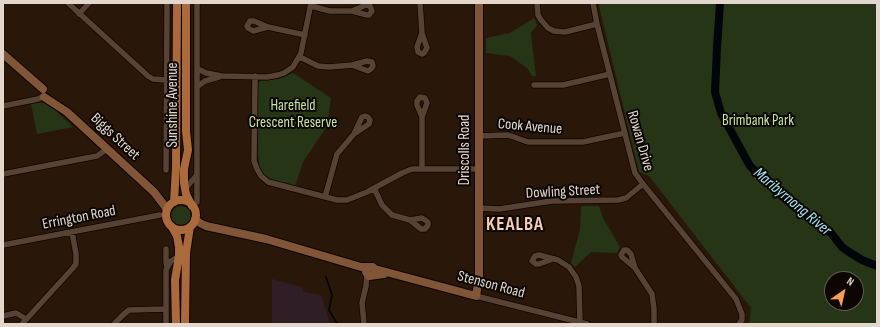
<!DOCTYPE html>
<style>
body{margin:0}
#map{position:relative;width:880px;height:327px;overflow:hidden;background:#291809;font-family:"Sofia Sans Condensed",sans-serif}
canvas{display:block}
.frame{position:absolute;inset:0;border:4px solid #e3d7cd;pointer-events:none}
.north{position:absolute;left:824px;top:271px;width:40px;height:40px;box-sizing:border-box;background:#0c0602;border:1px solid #625a53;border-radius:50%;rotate:34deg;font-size:11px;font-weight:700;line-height:16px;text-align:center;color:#e3d7cd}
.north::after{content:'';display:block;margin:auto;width:14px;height:18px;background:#fd9c56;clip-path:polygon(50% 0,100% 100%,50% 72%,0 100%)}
</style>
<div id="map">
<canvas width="880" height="327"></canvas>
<div class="frame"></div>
<div class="north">N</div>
</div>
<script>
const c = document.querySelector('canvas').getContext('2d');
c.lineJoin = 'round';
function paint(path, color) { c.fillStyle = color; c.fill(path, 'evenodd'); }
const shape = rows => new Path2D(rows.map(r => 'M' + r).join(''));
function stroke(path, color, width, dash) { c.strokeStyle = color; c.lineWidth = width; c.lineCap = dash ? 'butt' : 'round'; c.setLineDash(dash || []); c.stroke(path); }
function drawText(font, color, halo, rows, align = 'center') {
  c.font = font + ' "Sofia Sans Condensed",sans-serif'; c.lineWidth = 4; c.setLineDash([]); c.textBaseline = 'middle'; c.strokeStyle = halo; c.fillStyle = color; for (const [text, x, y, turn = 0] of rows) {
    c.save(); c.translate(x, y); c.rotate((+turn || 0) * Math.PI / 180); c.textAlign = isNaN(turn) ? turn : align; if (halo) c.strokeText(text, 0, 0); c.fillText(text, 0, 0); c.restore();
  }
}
paint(shape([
 [272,279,302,287,304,292,321,295,330,324,272,324]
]), '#2f1e25');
paint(shape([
 [600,3,877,3,877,324,749,324,751,308,649,176,639,172,599,6],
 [832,279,856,279,856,303,832,303],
 [534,18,537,25,531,33,536,76,532,76,527,68,510,56,486,53,486,38,510,33],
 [293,73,331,98,327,126,303,162,295,187,271,180,264,175,260,169,258,154,258,83,261,81,279,79],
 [47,102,73,127,37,134,31,104],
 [581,206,599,206,603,218,620,247,617,253,591,252,575,267,571,263,580,230],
 '171 216a10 10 0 1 1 20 0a10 10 0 1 1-20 0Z'
]), '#263515');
stroke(shape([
 [326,277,332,295,329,310,336,322,339,324]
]), '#000609', 1.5);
stroke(shape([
 [720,3,717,48,715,92,721,113,750,166,793,206,831,233,842,247,849,252,862,260,877,266]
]), '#000609', 8);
const street = shape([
 [68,3,148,76,153,79,166,80],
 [420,3,422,33,427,48,424,53,422,54,418,52,417,47,422,33],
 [537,3,538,15,541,20,548,28,554,31,565,32,597,24],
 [593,3,597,24,635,173,643,184,736,299,742,314,742,320,739,324],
 [311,6,330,11,352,11,367,15,369,15,372,11,370,6,366,5,352,11],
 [79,14,89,3],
 [268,27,253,31,248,28,247,26,250,21,254,21,268,27,305,35],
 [300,57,318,66,329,67,352,65,367,61,372,62,373,66,371,69,368,71,352,65],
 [198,69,206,73,222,76,267,77,278,75,284,73,293,67,301,53,311,3],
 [255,76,254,161,257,169,261,176,268,182,337,200,347,200,367,192,402,173,412,169,479,169],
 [534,85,563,85,610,74],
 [198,86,205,81,219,77],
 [3,106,38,99,42,97],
 [479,136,508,135,528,142,583,142,625,133],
 [422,168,422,117,417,105,417,101,420,97,425,98,427,103,422,117],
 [166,170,167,3],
 [3,174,97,156,107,149],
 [374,188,382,205,392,215,410,220,421,229,425,229,428,225,428,222,422,218,410,220],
 [185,189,196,176],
 [325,197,337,154,354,134,362,117,365,116,368,117,370,120,369,124,354,134],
 [197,202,197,3],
 [479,208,499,209,552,201,618,200,626,198,643,184],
 [3,245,160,215],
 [166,249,166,262,167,267],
 [553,259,539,264,536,264,532,261,535,256,539,255,558,260,569,267,576,277,579,286,580,323],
 [635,268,631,254,627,250,624,250,621,255,622,257,635,268,652,294,654,309,654,324],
 [476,296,587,324],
 [3,316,16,313,26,319],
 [22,324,73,268,76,264,76,254,72,232],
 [114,324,124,314,129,310,166,309],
 [166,324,166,270,171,261,179,256],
 [364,324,362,303,366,286,367,273]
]);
const secondary = shape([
 [3,54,43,89],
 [44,97,67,112,154,192,167,209],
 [195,219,200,223,206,226,266,239,361,267,368,267],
 [375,269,476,296,479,278,479,3],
 [373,275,375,273,375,269,373,267,368,267,366,272,369,276,384,274]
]);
const primary = shape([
 [186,3,186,131,188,150,184,169,184,183,186,194,192,206],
 '166 215a15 15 0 1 1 30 0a15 15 0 1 1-30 0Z',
 [174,202,176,167,177,3],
 [172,227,177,236,179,247,179,256,175,280,176,324],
 [185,324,186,253,190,227]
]);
stroke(street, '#110400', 7);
stroke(secondary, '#110400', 10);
stroke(primary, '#110400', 10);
stroke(street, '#574333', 5.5);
stroke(secondary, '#815638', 8);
stroke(primary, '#aa6a3c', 8);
drawText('15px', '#e3d7cd', '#0c0602', [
 ["Sunshine Avenue",173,105,-90],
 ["Cook Avenue",530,127,5],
 ["Biggs Street",115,137,43],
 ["Rowan Drive",640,141,74],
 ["Driscolls Road",465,150,-90],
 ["Dowling Street",563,192,-3],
 ["Errington Road",79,218,-11],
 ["Stenson Road",491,285,15]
]);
drawText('15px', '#c5e5a4', '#0c0602', [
 ["Harefield",293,106],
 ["Crescent Reserve",293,123],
 ["Brimbank Park",758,121]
]);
drawText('italic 16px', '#a2e9f9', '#0c0602', [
 ["Maribyrnong River",792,202,40]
]);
c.letterSpacing = '1px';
drawText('bold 19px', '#f6cdb1', '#0c0602', [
 ["KEALBA",515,225]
]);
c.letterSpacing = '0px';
</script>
